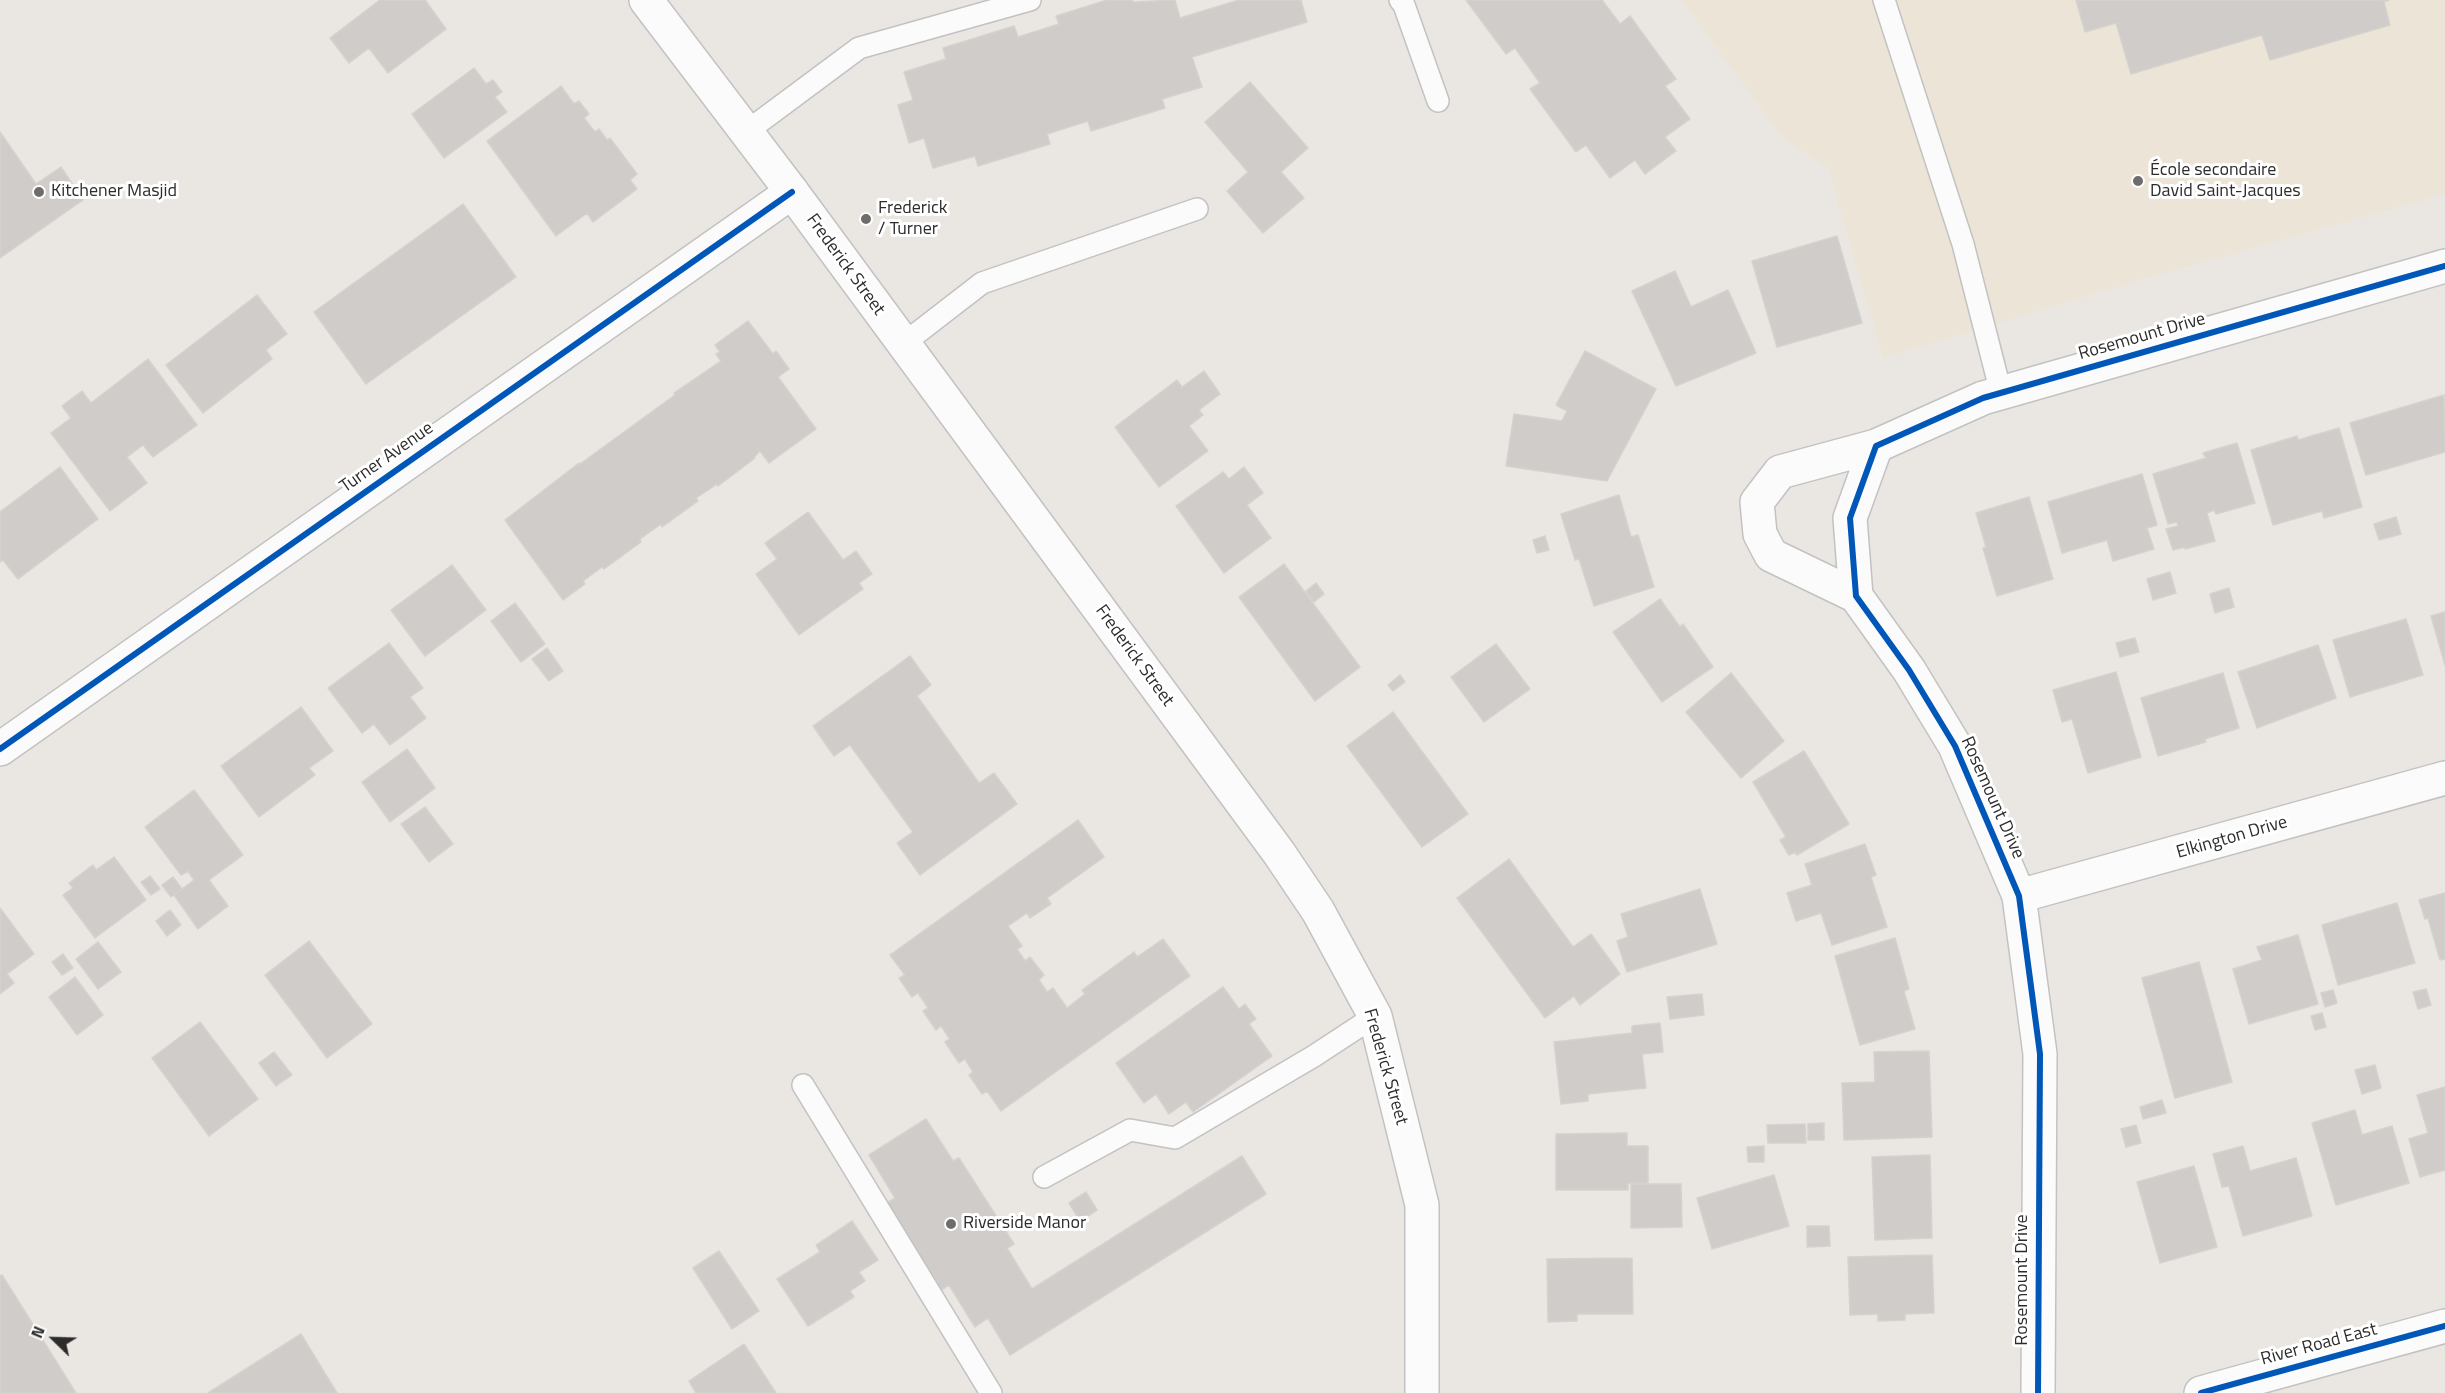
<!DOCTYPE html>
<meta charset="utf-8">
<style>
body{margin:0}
#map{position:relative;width:2445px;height:1393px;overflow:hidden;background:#eae6e2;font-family:"Titillium Web",sans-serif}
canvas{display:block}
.north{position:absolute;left:24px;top:1309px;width:60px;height:60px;-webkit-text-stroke:4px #fff;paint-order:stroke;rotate:293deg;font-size:16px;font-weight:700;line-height:24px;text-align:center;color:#2c2c2c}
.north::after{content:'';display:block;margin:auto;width:21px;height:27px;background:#2c2c2c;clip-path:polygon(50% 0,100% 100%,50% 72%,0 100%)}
</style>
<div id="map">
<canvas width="2445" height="1393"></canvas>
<div class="north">N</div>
</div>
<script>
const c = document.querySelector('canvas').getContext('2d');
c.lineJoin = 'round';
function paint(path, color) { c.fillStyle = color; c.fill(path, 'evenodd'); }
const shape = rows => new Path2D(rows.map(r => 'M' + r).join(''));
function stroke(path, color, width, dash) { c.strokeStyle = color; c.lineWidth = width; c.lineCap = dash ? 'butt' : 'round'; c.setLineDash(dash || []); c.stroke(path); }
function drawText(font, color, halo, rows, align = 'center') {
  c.font = font + ' "Titillium Web",sans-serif'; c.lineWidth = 6; c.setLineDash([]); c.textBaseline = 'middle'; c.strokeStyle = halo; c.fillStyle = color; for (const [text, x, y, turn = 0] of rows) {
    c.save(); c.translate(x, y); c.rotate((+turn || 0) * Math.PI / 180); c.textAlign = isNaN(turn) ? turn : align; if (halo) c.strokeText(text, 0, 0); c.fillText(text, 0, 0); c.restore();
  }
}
paint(shape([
 [1682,0,2445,0,2445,194,2140,280,1883,358,1828,168,1782,137]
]), '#ece5d7');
const building = shape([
 [380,0,425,0,446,29,388,73,369,48,349,63,330,38,380,0],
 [1107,0,1132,0,1133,2,1175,0,1180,18,1239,0,1301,0,1307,22,1192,57,1202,87,1162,99,1165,108,1091,131,1088,121,1047,134,1050,144,978,166,975,156,933,168,924,138,909,143,898,105,913,100,904,72,946,59,943,48,1014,26,1018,37,1059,24,1056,16,1107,0],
 [1466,0,1602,0,1620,24,1630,16,1676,79,1665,86,1690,119,1665,137,1676,151,1645,174,1635,160,1610,178,1586,145,1576,152,1530,89,1540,83,1515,48,1506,54,1466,0],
 [2076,0,2389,0,2384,2,2390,25,2270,60,2262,35,2131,74,2116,23,2085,32,2076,0],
 [474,68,486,84,493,80,502,92,495,97,507,112,444,158,412,114,474,68],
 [1250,82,1308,148,1281,172,1304,198,1263,233,1227,191,1248,172,1205,122,1250,82],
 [561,86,574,104,579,101,589,114,584,118,595,132,599,129,607,140,610,138,637,174,630,180,637,189,593,222,587,213,556,236,487,141,561,86],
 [0,132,36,184,61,167,83,200,0,258,0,132],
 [463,204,516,277,366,384,314,312,463,204],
 [1837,236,1862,323,1777,347,1752,261,1837,236],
 [1675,271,1691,307,1728,290,1756,353,1676,386,1632,291,1675,271],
 [257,295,287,334,266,350,272,359,203,413,166,365,257,295],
 [748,321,773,354,776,351,789,369,778,377,816,429,769,463,760,451,754,457,755,458,718,486,717,484,696,498,698,501,662,527,661,524,640,539,641,542,604,569,602,567,583,581,585,584,563,600,505,520,579,463,580,464,675,395,674,393,721,361,716,354,720,352,715,345,748,321],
 [1585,351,1656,389,1607,481,1506,466,1514,414,1562,421,1567,411,1556,405,1585,351],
 [148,359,197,425,153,457,143,445,127,457,147,483,110,511,51,433,71,418,62,406,82,391,91,403,148,359],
 [1204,371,1220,394,1199,410,1203,415,1189,426,1208,451,1159,487,1115,427,1177,380,1182,387,1204,371],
 [2444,395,2445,452,2366,475,2350,423,2444,395],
 [2339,428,2362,507,2324,518,2322,511,2273,525,2251,450,2297,436,2298,440,2339,428],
 [2237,443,2255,503,2216,514,2214,510,2207,513,2215,541,2185,549,2185,547,2173,550,2166,529,2178,526,2177,522,2168,524,2153,474,2206,458,2203,453,2237,443],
 [60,467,98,519,18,579,3,560,0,562,0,512,60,467],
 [1244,467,1263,493,1247,505,1271,538,1224,573,1176,506,1223,472,1229,479,1244,467],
 [2142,474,2157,525,2147,528,2154,549,2113,561,2107,540,2062,553,2048,502,2142,474],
 [1619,495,1631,537,1638,535,1654,587,1594,606,1579,559,1575,560,1561,514,1619,495],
 [2029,497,2053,579,1997,596,1983,548,1986,547,1976,513,2029,497],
 [808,512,843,560,856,551,872,574,859,583,863,589,799,635,756,574,777,559,765,543,808,512],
 [2396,517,2401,534,2379,540,2374,524,2396,517],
 [1545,536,1549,550,1537,553,1533,540,1545,536],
 [1284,564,1360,667,1315,701,1239,597,1284,564],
 [452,565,486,610,425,656,391,610,452,565],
 [2170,572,2176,593,2153,600,2147,579,2170,572],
 [1316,583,1324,594,1314,602,1306,591,1316,583],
 [2229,588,2234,607,2215,613,2210,594,2229,588],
 [1660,599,1680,627,1683,624,1713,667,1662,702,1613,632,1660,599],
 [515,603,545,644,521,662,491,621,515,603],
 [2445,612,2445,665,2431,616,2445,612],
 [2406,619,2423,675,2350,697,2333,640,2406,619],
 [2135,638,2139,652,2120,657,2116,643,2135,638],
 [389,643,423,688,410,697,426,718,390,745,374,724,362,733,328,688,389,643],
 [1496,644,1530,689,1484,722,1451,677,1496,644],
 [2318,645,2336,698,2257,728,2238,672,2318,645],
 [547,648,563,671,549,681,532,659,547,648],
 [910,656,931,685,917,696,979,783,994,773,1017,804,920,875,897,843,913,832,850,745,834,756,813,726,910,656],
 [2116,672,2141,757,2088,773,2072,719,2062,722,2053,690,2116,672],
 [1731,673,1784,741,1741,778,1686,712,1731,673],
 [2223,673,2239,728,2205,739,2206,742,2158,756,2141,698,2223,673],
 [1400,675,1405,682,1393,691,1388,685,1400,675],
 [301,707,333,751,309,768,315,775,259,817,221,766,301,707],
 [1393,712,1468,814,1422,847,1347,746,1393,712],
 [407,749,435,788,390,822,362,782,407,749],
 [1804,751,1849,824,1797,855,1795,852,1789,855,1780,840,1786,837,1753,782,1804,751],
 [194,790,243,855,209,880,228,906,198,929,174,895,194,880,188,871,181,875,145,827,194,790],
 [425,807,453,844,429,862,401,824,425,807],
 [1078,820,1104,857,1047,898,1051,904,1030,918,1027,913,1008,926,1022,946,1017,949,1025,961,1030,957,1044,975,1039,980,1047,992,1053,988,1067,1008,1085,994,1082,990,1134,952,1137,957,1163,939,1190,976,1001,1111,987,1091,982,1094,969,1075,973,1072,965,1059,959,1063,945,1042,950,1039,941,1026,936,1030,923,1011,928,1008,918,993,912,997,899,978,905,975,890,955,1078,820],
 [1865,844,1876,875,1871,877,1887,927,1832,945,1821,913,1796,921,1787,893,1812,885,1805,864,1865,844],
 [114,857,146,900,95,938,63,895,73,888,69,883,93,865,96,870,114,857],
 [1509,859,1573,947,1591,934,1620,974,1580,1005,1574,996,1545,1018,1457,898,1509,859],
 [150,876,160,889,151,895,141,882,150,876],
 [173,877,182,889,171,897,162,885,173,877],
 [1700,889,1717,944,1627,972,1617,941,1628,937,1621,914,1700,889],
 [2445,893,2445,959,2440,960,2428,918,2425,919,2419,900,2445,893],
 [2397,903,2415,963,2338,985,2322,925,2397,903],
 [0,908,34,954,7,974,14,983,0,994,0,908],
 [170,910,181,925,167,936,156,921,170,910],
 [2298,935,2318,1004,2249,1024,2233,969,2262,960,2257,947,2298,935],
 [1895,938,1909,989,1904,991,1915,1029,1860,1045,1835,956,1895,938],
 [309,941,372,1024,327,1058,265,975,309,941],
 [98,942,121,972,98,989,76,959,98,942],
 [63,954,73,968,62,975,52,962,63,954],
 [2199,962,2232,1082,2175,1098,2142,978,2199,962],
 [75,977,103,1015,77,1035,49,997,75,977],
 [1223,987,1239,1009,1245,1004,1256,1019,1249,1024,1272,1056,1193,1112,1186,1102,1169,1114,1156,1094,1144,1103,1116,1063,1223,987],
 [2426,989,2431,1005,2418,1009,2413,992,2426,989],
 [2333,990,2337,1003,2325,1007,2321,993,2333,990],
 [1702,994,1704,1015,1670,1019,1667,997,1702,994],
 [2322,1013,2326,1027,2315,1030,2311,1016,2322,1013],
 [200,1022,258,1099,209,1136,152,1058,200,1022],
 [1660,1023,1663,1052,1642,1054,1646,1088,1588,1094,1588,1101,1561,1104,1554,1042,1632,1033,1632,1026,1660,1023],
 [1929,1051,1932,1137,1844,1140,1842,1083,1875,1082,1874,1052,1929,1051],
 [274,1052,292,1075,276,1086,259,1063,274,1052],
 [2375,1065,2381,1088,2362,1094,2355,1070,2375,1065],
 [2445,1087,2445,1170,2420,1177,2409,1139,2428,1133,2417,1095,2445,1087],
 [2162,1100,2166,1113,2143,1119,2140,1107,2162,1100],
 [2355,1110,2362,1135,2392,1126,2409,1183,2336,1205,2312,1123,2355,1110],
 [926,1119,953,1161,959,1158,1014,1244,1007,1248,1032,1289,1242,1156,1266,1194,1010,1355,988,1318,975,1327,949,1285,942,1290,887,1203,895,1198,869,1155,926,1119],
 [1824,1123,1824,1140,1808,1140,1808,1124,1824,1123],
 [1805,1124,1806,1143,1768,1143,1767,1125,1805,1124],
 [2136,1125,2141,1143,2126,1147,2121,1129,2136,1125],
 [1627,1133,1627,1146,1648,1146,1648,1183,1628,1183,1628,1190,1556,1190,1556,1134,1627,1133],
 [1764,1146,1764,1162,1748,1162,1747,1147,1764,1146],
 [2243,1146,2250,1171,2296,1158,2312,1216,2243,1236,2229,1186,2222,1187,2213,1154,2243,1146],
 [1930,1155,1932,1238,1875,1240,1872,1157,1930,1155],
 [2194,1166,2217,1247,2160,1263,2137,1182,2194,1166],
 [1774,1175,1789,1226,1712,1249,1697,1198,1774,1175],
 [1631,1184,1681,1184,1682,1227,1631,1228,1631,1184],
 [1086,1192,1097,1210,1080,1221,1069,1203,1086,1192],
 [852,1221,878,1260,859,1272,865,1281,850,1291,854,1297,808,1326,777,1279,820,1252,816,1245,852,1221],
 [1807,1226,1829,1226,1830,1246,1807,1247,1807,1226],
 [719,1251,759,1311,732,1329,693,1268,719,1251],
 [1932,1255,1934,1313,1905,1314,1905,1320,1878,1321,1878,1314,1850,1315,1848,1257,1932,1255],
 [1632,1258,1633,1314,1577,1314,1577,1321,1548,1322,1547,1259,1632,1258],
 [2,1275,76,1393,0,1393,0,1276,2,1275],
 [301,1334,337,1393,208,1393,301,1334],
 [744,1344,776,1393,696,1393,689,1381,744,1344]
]);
paint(building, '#cfccc9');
stroke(building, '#d5d2ce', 1.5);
const lane = shape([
 [1400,0,1404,5,1438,101],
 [1884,0,1963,244,2001,393],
 [746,132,859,48,1030,0],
 [903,344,982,283,1197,209],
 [803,1085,991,1393],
 [1044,1177,1130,1130,1175,1138,1314,1056,1375,1016]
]);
const street = shape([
 [1856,596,1771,555,1760,534,1757,502,1780,472,1876,446],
 [0,749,792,192],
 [2019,896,2445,778],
 [2038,1393,2040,1054,2019,896,1955,746,1909,670,1856,596,1850,518,1876,446,1983,398,2445,266]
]);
const secondary = shape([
 [646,0,792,192,1279,853,1318,911,1375,1016,1422,1205,1422,1393],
 [2201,1393,2445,1326]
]);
stroke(lane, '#c3c2c3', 24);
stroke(street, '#c3c2c3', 36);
stroke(secondary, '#c3c2c3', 36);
stroke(lane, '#fcfbfb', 21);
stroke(street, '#fcfbfb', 33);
stroke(secondary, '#fcfbfb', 33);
stroke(shape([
 [0,749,792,192],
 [2038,1393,2040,1054,2019,896,1955,746,1909,670,1856,596,1850,518,1876,446,1983,398,2445,266],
 [2201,1393,2445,1326]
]), '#0057b8', 6);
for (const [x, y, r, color] of [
 [2138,181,6,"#6e6d6c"],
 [39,192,6,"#6e6d6c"],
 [866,219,6,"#6e6d6c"],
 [951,1224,6,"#6e6d6c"]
]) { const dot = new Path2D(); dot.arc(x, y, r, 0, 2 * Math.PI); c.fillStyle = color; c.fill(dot); stroke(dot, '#fff', 2); }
drawText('18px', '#2c2c2c', '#fff', [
 ["École secondaire",2150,171],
 ["David Saint-Jacques",2150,192],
 ["Kitchener Masjid",51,192],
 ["Frederick",878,209],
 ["/ Turner",878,230],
 ["Riverside Manor",963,1224]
], 'left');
drawText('18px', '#2c2c2c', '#fff', [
 ["Frederick Street",845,265,54],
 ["Rosemount Drive",2142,337,-16],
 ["Turner Avenue",387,458,-35],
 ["Frederick Street",1134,656,54],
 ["Rosemount Drive",1992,798,66],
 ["Elkington Drive",2232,838,-16],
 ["Frederick Street",1385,1067,74],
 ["Rosemount Drive",2023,1280,-90],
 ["River Road East",2319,1345,-15]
]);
</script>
